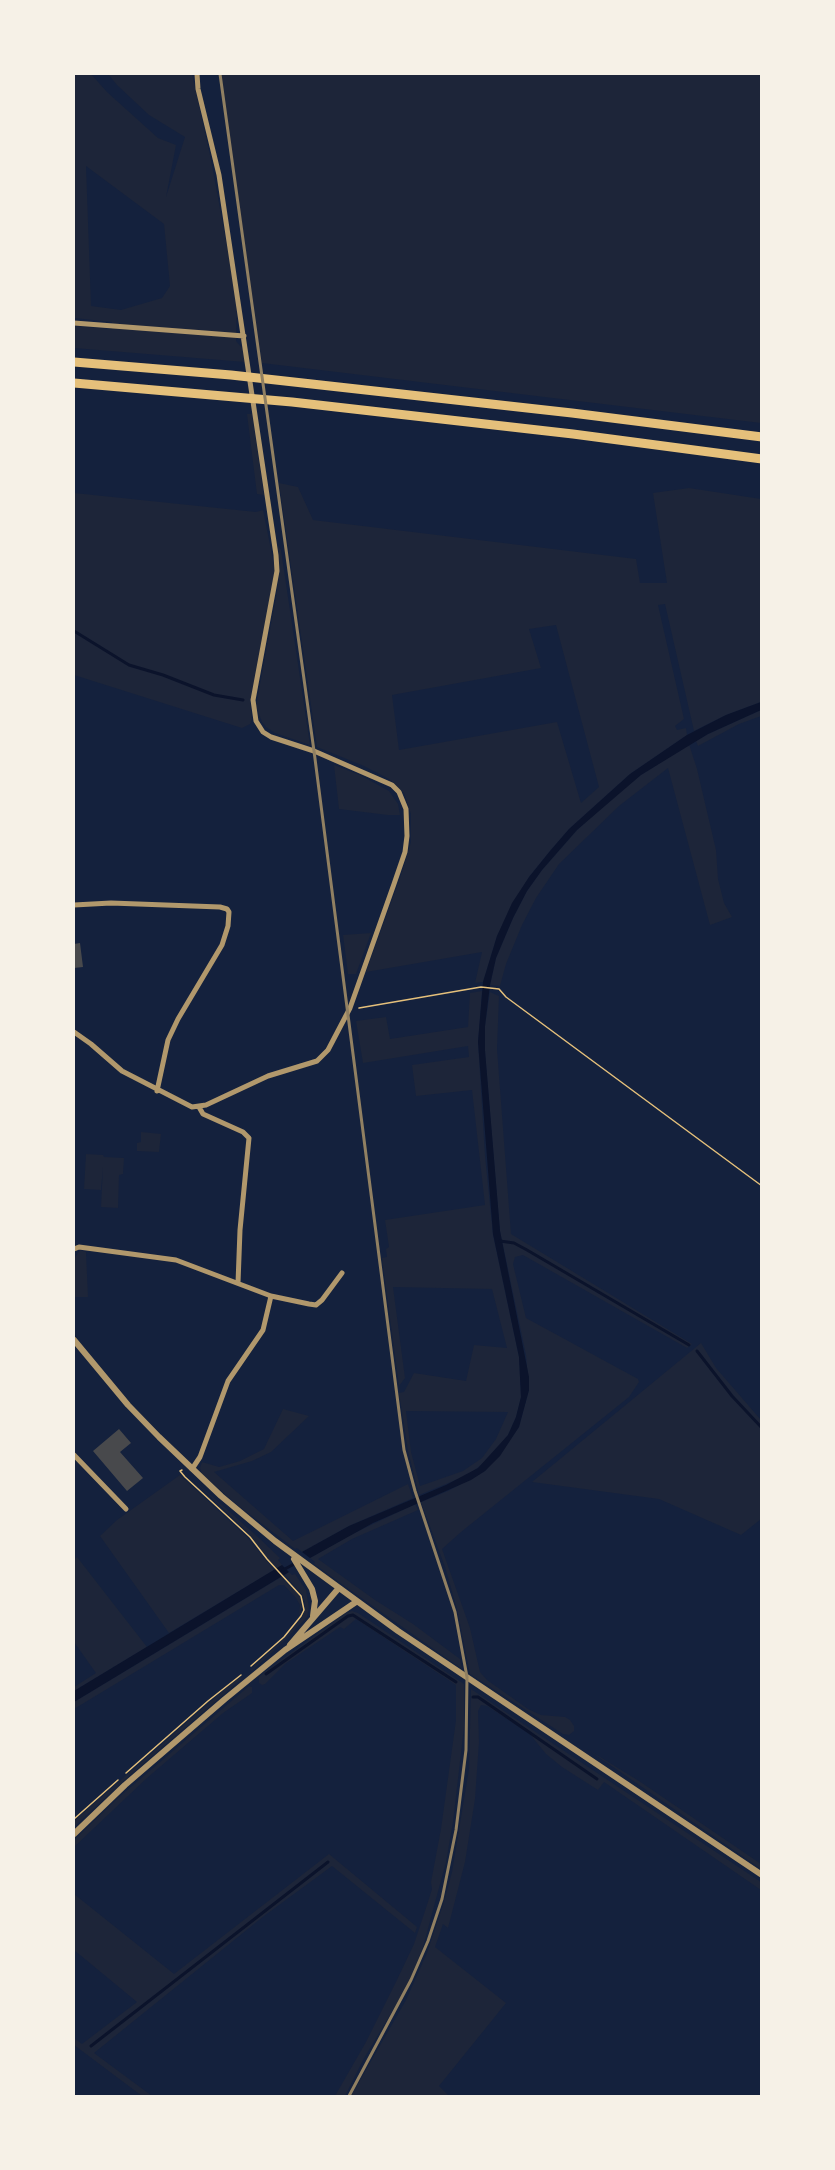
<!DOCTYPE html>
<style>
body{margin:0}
#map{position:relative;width:835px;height:2170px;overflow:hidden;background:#14213d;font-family:"Nunito Sans",sans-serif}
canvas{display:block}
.frame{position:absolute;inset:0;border:75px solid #f6f1e7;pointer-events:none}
</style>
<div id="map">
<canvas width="835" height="2170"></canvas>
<div class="frame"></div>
</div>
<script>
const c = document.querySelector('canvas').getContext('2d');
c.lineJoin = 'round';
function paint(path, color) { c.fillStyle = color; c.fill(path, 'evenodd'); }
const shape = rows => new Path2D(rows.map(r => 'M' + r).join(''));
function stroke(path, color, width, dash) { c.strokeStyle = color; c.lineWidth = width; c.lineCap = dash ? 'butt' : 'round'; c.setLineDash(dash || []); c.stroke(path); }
paint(shape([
 [74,74,91,74,107,92,158,138,176,145,166,197,185,137,149,115,117,85,108,74,192,74,210,155,237,300,236,341,243,349,245,362,74,348,74,326,112,329,112,322,74,318],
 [86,166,164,224,170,286,162,298,121,310,91,306],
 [220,74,761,74,761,423,262,363],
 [247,414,252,414,264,495,257,494],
 [279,483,298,487,313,520,636,559,640,583,667,583,653,493,689,488,761,499,761,702,726,715,694,731,665,604,658,605,684,719,675,726,677,730,686,728,687,735,630,774,569,829,550,851,529,877,497,936,483,982,475,983,482,952,366,972,401,875,411,842,411,814,404,793,389,779,364,766,317,747],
 [556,625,599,787,581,803,557,722,399,750,392,695,541,668,529,629],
 [74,493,256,512,263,510,275,570,250,702,252,719,250,724,242,728,74,675],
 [278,546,281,550,310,745,275,733,266,727,262,722,256,706,276,597,280,569],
 [761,710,761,716,739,724,698,746,696,741,708,734],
 [689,744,697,769,716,850,718,879,724,903,732,917,710,925,668,768,619,806,559,864,536,898,522,925,506,964,500,986,490,985,496,958,513,918,527,891,542,870,577,830,620,791,641,775],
 [334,765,360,775,389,791,398,804,400,815,388,815,339,809],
 [371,933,356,974,348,974,343,935],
 [482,991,478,1042,485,1156,493,1235,519,1357,521,1397,516,1417,508,1435,490,1458,468,1475,419,1495,408,1451,399,1393,404,1392,414,1373,466,1381,474,1345,507,1348,492,1289,393,1287,405,1378,399,1386,382,1258,387,1257,386,1249,389,1247,385,1220,485,1205,472,1090,416,1096,412,1065,469,1057,468,1046,363,1063,356,1021,386,1017,390,1039,468,1027,470,993],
 [406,1411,508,1412,496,1439,482,1458,463,1471,420,1486,411,1452],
 [490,992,499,996,497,1049,511,1234,692,1344,687,1348,523,1255,515,1257,513,1264,526,1318,638,1379,639,1382,629,1397,461,1532,442,1549,470,1628,480,1672,487,1680,528,1709,541,1715,565,1717,570,1720,574,1726,574,1731,569,1735,563,1734,470,1674,457,1609,445,1567,421,1502,448,1491,485,1471,519,1427,529,1390,526,1355,500,1231,485,1051,485,1026],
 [141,1132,161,1134,159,1152,137,1151,137,1143,141,1142],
 [86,1154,103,1155,104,1157,124,1158,123,1174,119,1175,118,1208,101,1207,103,1166,101,1190,84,1189],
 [80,1250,86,1252,88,1297,75,1297,74,1335,74,1259],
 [701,1343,716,1368,761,1420,761,1519,741,1535,659,1499,532,1482],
 [283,1409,309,1416,271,1452,252,1461,214,1472,293,1541,408,1484,413,1498,349,1526,302,1552,297,1548,295,1549,236,1504,202,1474,200,1468,202,1462,219,1467,240,1461,264,1449],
 [187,1474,258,1537,280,1558,278,1560,282,1565,277,1568,268,1559,250,1535],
 [180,1475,247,1537,274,1570,169,1633,100,1536,117,1520],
 [415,1504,418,1510,352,1539,318,1559,375,1600,413,1624,460,1659,462,1669,357,1595,314,1564,315,1562,310,1558,348,1536],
 [77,1557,147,1647,74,1691,74,1687,96,1673,74,1642,74,1560],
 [289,1572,292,1575,295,1574,306,1590,309,1608,307,1617,284,1641,252,1671,250,1670,285,1638,303,1616,305,1603,303,1596,285,1575],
 [281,1577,300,1596,302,1607,299,1616,300,1605,296,1598,284,1585,279,1585,74,1709,74,1702],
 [352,1611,358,1613,464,1684,464,1727,453,1822,446,1862,423,1947,408,1985,363,2060,345,2096,335,2096,366,2042,396,1982,414,1944,426,1908,432,1889,431,1882,441,1829,456,1720,456,1685,356,1619,344,1629,340,1627,285,1664,265,1684,262,1685,259,1683,259,1677,266,1671,346,1613],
 [244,1677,129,1776,74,1827,74,1821,235,1680],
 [249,1686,252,1687,252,1693,223,1713,147,1778,74,1847,74,1840,118,1798],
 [471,1689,761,1882,761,1890,604,1782,598,1790,562,1767,546,1754,529,1733,487,1706,481,1705,478,1711,479,1742,475,1799,465,1862,448,1928,443,1924,435,1947,506,2003,439,2086,449,2096,351,2096,406,2000,427,1953,443,1905,452,1872,469,1769],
 [587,1749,639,1781,761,1864,761,1869],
 [329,1854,417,1927,415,1933,332,1866,264,1916,94,2053,152,2096,142,2096,74,2045,74,2038,82,2044,137,2002,74,1950,74,1894,174,1974]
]), '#1d2539');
paint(shape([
 [761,702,761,710,708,734,641,775,577,830,542,870,527,891,513,918,496,958,490,985,485,1026,485,1051,500,1231,529,1377,529,1390,519,1427,500,1456,485,1471,471,1480,373,1523,310,1558,302,1552,349,1526,446,1485,478,1468,508,1435,516,1417,521,1397,519,1357,493,1234,478,1042,483,982,497,936,512,903,529,877,550,851,569,829,630,774,687,735,726,715],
 [282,1565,289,1572,74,1702,74,1691]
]), '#0b132b');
stroke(shape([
 [74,631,129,665,163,675,214,695,243,700],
 [500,1241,514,1243,527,1250,689,1345],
 [697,1351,732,1396,762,1428],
 [283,1570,296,1563],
 [266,1674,348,1616,353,1615,456,1682],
 [473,1697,478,1697,597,1779],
 [91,2046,328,1862]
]), '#0b132b', 3);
paint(shape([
 [80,943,83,967,74,968,74,944],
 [119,1429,131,1443,120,1452,143,1478,127,1491,93,1451]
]), '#48494c');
stroke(shape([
 [359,1008,481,987,499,989,506,997,762,1186],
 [182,1470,180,1471,185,1477,250,1537,267,1559,301,1596,304,1610,301,1616,284,1637,251,1666],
 [126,1773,208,1701,241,1675],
 [74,1819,118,1780]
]), '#e5c07b', 1.5);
stroke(shape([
 [74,323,244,336],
 [74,905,111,903,220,907,227,909,229,912,228,926,222,945,178,1019,168,1040,157,1091],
 [74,1032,91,1044,122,1071,192,1107,206,1105,268,1076,317,1061,328,1050,350,1008,394,884,405,852,407,836,406,809,399,792,392,785,314,751,271,737,263,732,256,721,253,700,277,571,276,555,219,175,198,89,197,74],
 [199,1107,203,1114,243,1132,249,1138,240,1230,238,1283],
 [74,1249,79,1247,176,1260,271,1296,309,1304,316,1305,322,1300,342,1273],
 [74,1455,126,1509],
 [192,1469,200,1457,228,1381,263,1330,271,1296]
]), '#b1986c', 5);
stroke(shape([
 [74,1340,128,1405,159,1437,221,1496,275,1541,398,1631,762,1875],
 [294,1559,312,1589,315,1601,313,1616],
 [290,1645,338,1589],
 [74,1834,125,1785,225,1699,285,1650,356,1602]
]), '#b1986c', 6);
stroke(shape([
 [74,362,231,375,572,413,762,437],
 [74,383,292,402,573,434,762,459]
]), '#e5c07b', 9);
stroke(shape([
 [220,74,314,751,404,1450,415,1491,455,1612,467,1677,466,1750,456,1830,442,1899,428,1941,411,1980,349,2096]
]), '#918062', 3);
</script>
